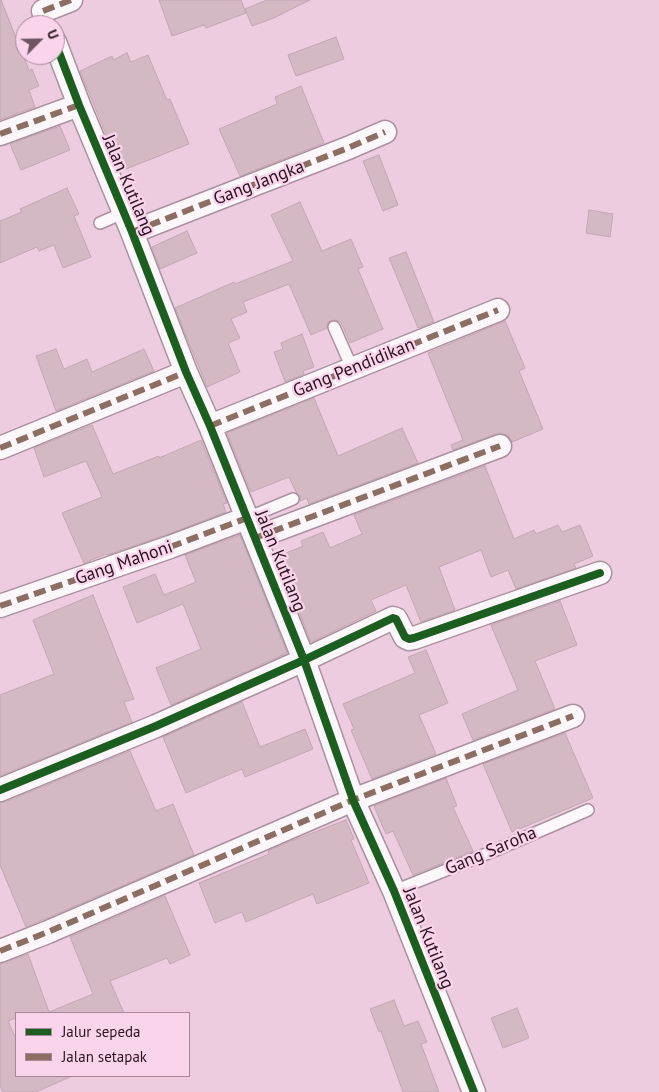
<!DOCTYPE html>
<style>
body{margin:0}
#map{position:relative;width:659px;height:1092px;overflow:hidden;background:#eecce0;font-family:"PT Sans",sans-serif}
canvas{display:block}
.legend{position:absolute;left:15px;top:1012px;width:175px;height:65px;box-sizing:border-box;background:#fad4ea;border:1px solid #a68799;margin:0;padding:6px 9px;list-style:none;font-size:15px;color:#291320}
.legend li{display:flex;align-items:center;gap:10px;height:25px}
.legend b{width:25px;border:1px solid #a68799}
.north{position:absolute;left:15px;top:15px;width:50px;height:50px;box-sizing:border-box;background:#fad4ea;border:1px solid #a68799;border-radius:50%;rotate:67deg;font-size:14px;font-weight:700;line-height:20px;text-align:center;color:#291320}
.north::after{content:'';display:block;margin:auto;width:18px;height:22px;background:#6e5463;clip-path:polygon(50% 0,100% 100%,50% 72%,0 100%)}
</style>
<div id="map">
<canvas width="659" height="1092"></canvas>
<ul class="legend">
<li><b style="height:6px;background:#1b5e20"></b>Jalur sepeda</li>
<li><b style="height:6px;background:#8d6e63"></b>Jalan setapak</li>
</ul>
<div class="north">U</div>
</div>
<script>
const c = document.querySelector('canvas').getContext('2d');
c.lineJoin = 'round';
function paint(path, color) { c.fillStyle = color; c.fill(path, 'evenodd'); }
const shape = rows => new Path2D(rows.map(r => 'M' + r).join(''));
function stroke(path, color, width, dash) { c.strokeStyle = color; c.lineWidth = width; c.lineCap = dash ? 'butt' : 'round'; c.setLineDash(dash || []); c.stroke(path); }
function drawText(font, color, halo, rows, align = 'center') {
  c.font = font + ' "PT Sans",sans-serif'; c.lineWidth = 4.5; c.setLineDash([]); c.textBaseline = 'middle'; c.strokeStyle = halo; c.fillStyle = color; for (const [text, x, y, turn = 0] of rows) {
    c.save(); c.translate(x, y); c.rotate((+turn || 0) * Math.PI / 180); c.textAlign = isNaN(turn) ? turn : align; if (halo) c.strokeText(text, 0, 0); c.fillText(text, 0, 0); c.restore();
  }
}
const building = shape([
 [0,0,1,0,29,70,32,69,39,86,29,90,35,107,0,120,0,0],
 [159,0,241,0,246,13,206,28,204,25,172,36,159,0],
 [267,0,310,0,274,18,252,26,245,9,267,0],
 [336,37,344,59,296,76,288,55,336,37],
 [127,53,131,62,148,55,167,100,170,99,189,144,121,171,80,71,112,56,113,60,127,53],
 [301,86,324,143,240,176,219,129,277,104,275,97,301,86],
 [60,126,70,150,21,170,10,144,60,126],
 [379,155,398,205,383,211,363,161,379,155],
 [67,188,79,214,74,216,91,257,63,268,54,245,39,251,37,247,0,263,0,221,22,212,20,209,67,188],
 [300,202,322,251,351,239,363,267,358,269,383,329,350,343,341,322,334,320,328,322,327,328,311,335,289,284,243,302,247,312,231,319,240,338,228,343,240,372,207,387,175,308,234,282,235,284,293,261,271,215,300,202],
 [589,210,613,214,610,237,586,233,589,210],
 [187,231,197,253,160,269,152,247,187,231],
 [406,252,434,322,418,328,389,258,406,252],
 [505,321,525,368,519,371,543,429,512,442,508,436,502,433,496,434,453,450,451,445,463,440,428,353,505,321],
 [302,334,314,367,303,371,304,374,285,382,274,352,283,349,281,343,302,334],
 [56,349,64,369,87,359,92,372,144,349,154,371,56,411,36,356,56,349],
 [314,398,338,456,402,428,418,463,309,504,307,498,300,501,300,496,296,492,289,477,251,492,227,433,314,398],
 [92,425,113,474,159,456,159,458,201,440,227,503,223,504,226,512,166,535,107,555,106,554,84,563,62,513,102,497,86,461,44,477,34,448,92,425],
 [485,466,514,539,534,530,536,534,558,525,562,532,580,525,593,556,574,564,576,568,516,589,508,570,491,577,481,550,439,567,455,610,421,622,406,585,371,600,376,611,311,642,277,557,303,546,301,541,323,532,330,548,362,534,354,515,485,466],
 [240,535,287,653,171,705,156,668,201,649,183,604,137,623,123,587,155,574,164,595,196,582,185,555,240,535],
 [93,595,134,699,124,702,132,722,0,776,0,695,54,674,33,620,93,595],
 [560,601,577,645,535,661,555,709,473,740,462,714,518,690,491,625,560,601],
 [426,650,448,703,419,715,436,754,372,779,351,730,354,729,343,704,415,673,408,657,426,650],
 [242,702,260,747,305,729,313,749,245,777,242,769,186,793,163,737,242,702],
 [565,733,593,798,512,832,483,764,565,733],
 [130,751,156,811,173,804,194,855,26,927,0,865,0,803,5,802,130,751],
 [446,778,457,806,453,807,473,851,413,875,393,831,386,834,374,806,446,778],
 [346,820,354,839,351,840,369,883,317,904,313,894,246,922,242,912,215,923,199,883,269,854,268,851,289,842,346,820],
 [165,896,190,955,170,964,167,958,110,981,124,1013,16,1013,16,1018,8,1021,16,1039,16,1076,72,1076,36,1092,3,1092,0,1086,0,964,28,954,49,1012,93,994,70,937,165,896],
 [394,1000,404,1026,418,1021,427,1042,421,1044,439,1092,403,1092,381,1031,379,1032,370,1009,394,1000],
 [517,1008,529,1038,503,1048,491,1018,517,1008]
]);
paint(building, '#d4b8c4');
stroke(building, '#c3a6b3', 1);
const service = shape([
 [100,223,123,213],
 [334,327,352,368],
 [247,518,293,499],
 [394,891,496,850,588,810]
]);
const minor = shape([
 [43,11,71,0],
 [55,42,79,105,132,232,186,372,210,426,304,660,353,800,394,891,474,1092],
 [0,134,79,105],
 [132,232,348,148,385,132],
 [210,426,498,310],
 [0,448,186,372],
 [255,538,500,446],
 [0,606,170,547,247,518],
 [0,790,156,726,304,660,393,618,396,619,405,637,409,639,414,638,600,573],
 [0,951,48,932,353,800,573,716]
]);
stroke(service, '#aa91a0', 14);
stroke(minor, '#aa91a0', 25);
stroke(service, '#fcf7fa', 11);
stroke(minor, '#fcf7fa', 22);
stroke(shape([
 [43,11,71,0],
 [0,134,79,105],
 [132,232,348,148,385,132],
 [210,426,498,310],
 [0,448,186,372],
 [255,538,500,446],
 [0,606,170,547,247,518],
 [0,951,48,932,353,800,573,716]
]), '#8d6e63', 6, [12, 6]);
stroke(shape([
 [55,42,79,105,132,232,186,372,210,426,304,660,353,800,394,891,474,1092],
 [0,790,156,726,304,660,393,618,396,619,405,637,409,639,414,638,600,573]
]), '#1b5e20', 8);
drawText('18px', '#291320', '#fad4ea', [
 ["Gang Jangka",259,183,-21],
 ["Jalan Kutilang",128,185,67],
 ["Gang Pendidikan",354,368,-22],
 ["Jalan Kutilang",280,561,68],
 ["Gang Mahoni",124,563,-19],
 ["Gang Saroha",491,851,-23],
 ["Jalan Kutilang",428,938,68]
]);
</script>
